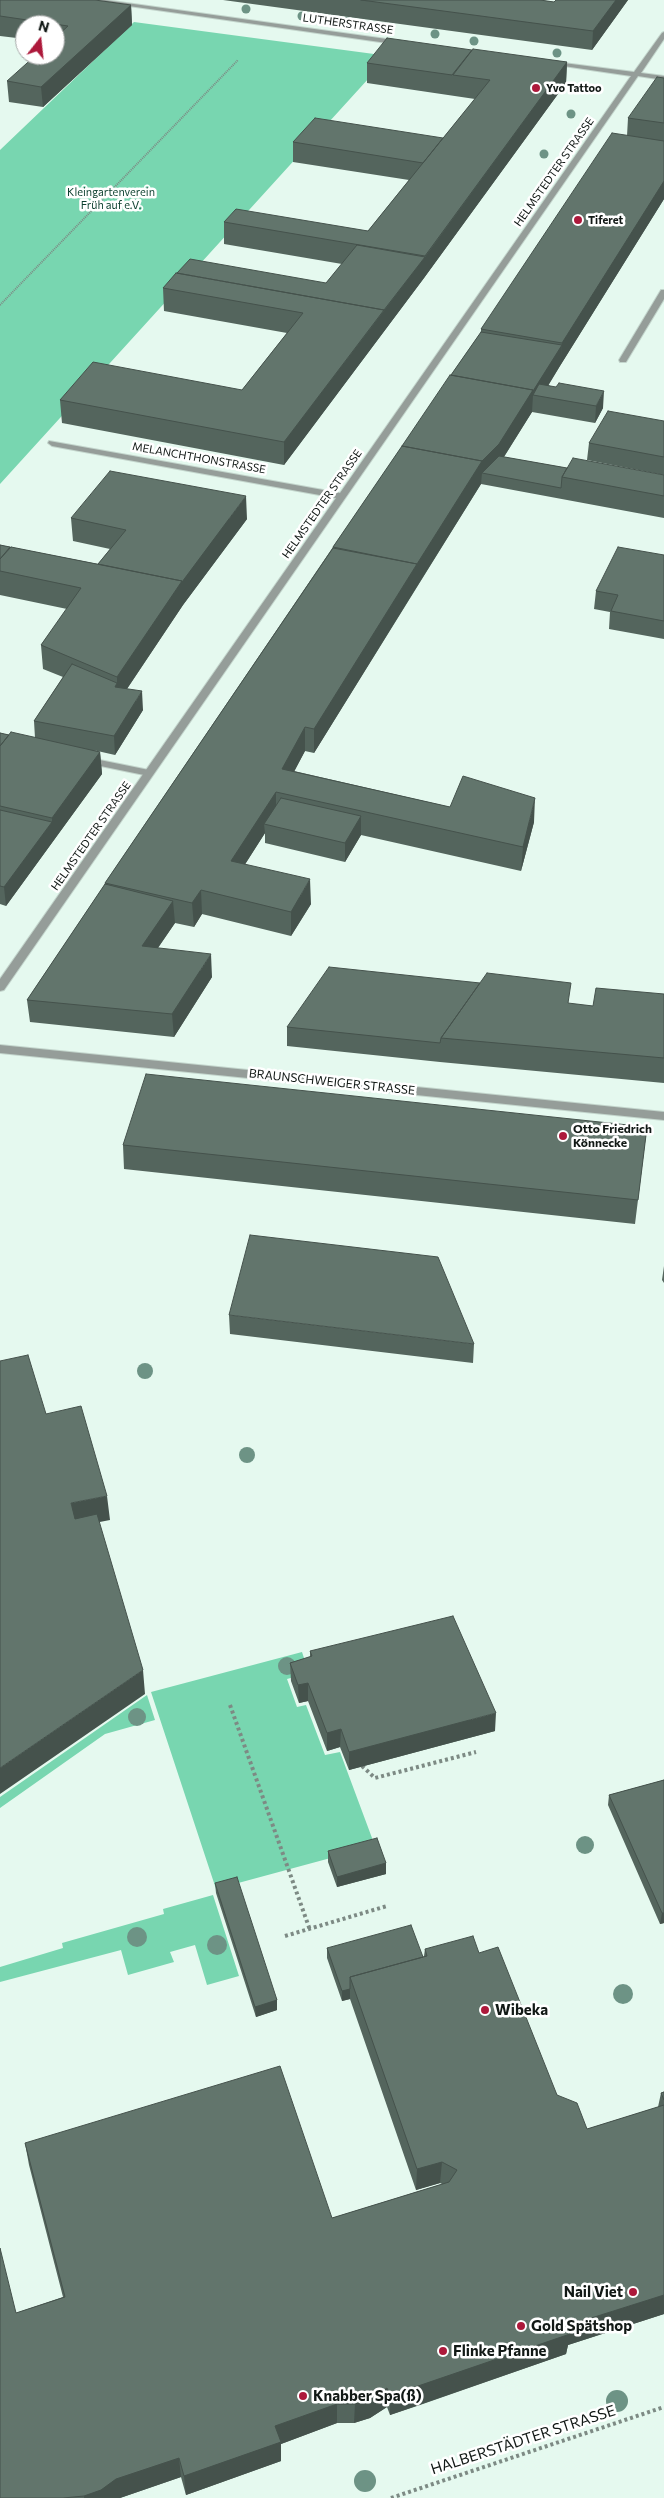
<!DOCTYPE html>
<meta charset="utf-8">
<style>
body{margin:0}
#map{position:relative;width:664px;height:2498px;overflow:hidden;background:#e5f9ef;font-family:Commissioner,sans-serif}
canvas{display:block}
.north{position:absolute;left:15px;top:15px;width:50px;height:50px;box-sizing:border-box;background:#fff;border:1px solid #a0a3a2;border-radius:50%;rotate:16deg;font-size:14px;font-weight:700;line-height:20px;text-align:center;color:#121916}
.north::after{content:'';display:block;margin:auto;width:18px;height:22px;background:#ad193b;clip-path:polygon(50% 0,100% 100%,50% 72%,0 100%)}
</style>
<div id="map">
<canvas width="664" height="2498"></canvas>
<div class="north">N</div>
</div>
<script>
const c = document.querySelector('canvas').getContext('2d');
c.lineJoin = 'round';
function paint(path, color) { c.fillStyle = color; c.fill(path, 'evenodd'); }
const shape = rows => new Path2D(rows.map(r => 'M' + r).join(''));
function stroke(path, color, width, dash) { c.strokeStyle = color; c.lineWidth = width; c.lineCap = dash ? 'butt' : 'round'; c.setLineDash(dash || []); c.stroke(path); }
function drawText(font, color, halo, rows, align = 'center') {
  c.font = font + ' Commissioner,sans-serif'; c.lineWidth = 5; c.setLineDash([]); c.textBaseline = 'middle'; c.strokeStyle = halo; c.fillStyle = color; for (const [text, x, y, turn = 0] of rows) {
    c.save(); c.translate(x, y); c.rotate((+turn || 0) * Math.PI / 180); c.textAlign = isNaN(turn) ? turn : align; if (halo) c.strokeText(text, 0, 0); c.fillText(text, 0, 0); c.restore();
  }
}
paint(shape([
 [134,22,389,56,0,484,0,150],
 [302,1652,309,1673,287,1679,297,1707,306,1705,325,1755,340,1752,375,1846,216,1889,151,1692],
 [147,1695,155,1720,105,1734,0,1808,0,1797],
 [213,1895,239,1976,207,1985,195,1945,170,1952,174,1962,128,1975,121,1950,0,1982,0,1967,63,1948,62,1943,164,1914,163,1909]
]), '#78d6b0');
const service = shape([
 [661,290,664,290,664,299,626,362,620,362,619,360,661,290],
 [85,757,149,770,154,773,149,776,81,762,81,758,85,757]
]);
const minor = shape([
 [87,0,105,0,401,41,404,43,401,45,87,0],
 [664,32,664,39,641,73,664,76,664,80,638,76,4,990,0,991,0,979,336,498,52,446,48,443,49,441,340,493,631,76,550,64,548,63,548,61,634,72,662,33,664,32],
 [0,1045,664,1112,664,1120,0,1053,0,1045]
]);
stroke(service, '#c3d5cc', 2);
stroke(minor, '#c3d5cc', 2);
stroke(shape([
 [0,305,238,60]
]), '#7d8a84', 2, [1, 1]);
stroke(shape([
 [230,1705,310,1930],
 [362,1766,375,1778,476,1752],
 [285,1936,387,1906],
 [391,2498,664,2407]
]), '#7d8a84', 4, [3, 3]);
paint(service, '#959d99');
paint(minor, '#959d99');
c.fillStyle = '#6d9385';
for (const [x, y, r] of [
 [246,9,4.5],
 [302,16,4.5],
 [347,21,4.5],
 [384,27,4.5],
 [435,34,4.5],
 [474,41,4.5],
 [557,53,4.5],
 [571,114,4.5],
 [544,154,4.5],
 [145,1371,8],
 [247,1455,8],
 [287,1666,9],
 [137,1717,9],
 [585,1845,9],
 [137,1937,10],
 [217,1945,10],
 [623,1994,10],
 [617,2401,11],
 [365,2481,11]
]) { c.beginPath(); c.arc(x, y, r, 0, 2 * Math.PI); c.fill(); }
paint(shape([
 [0,0,131,5,132,25,43,107,9,102,7,81,55,55,55,25,25,25,25,39,0,36],
 [223,0,540,0,554,2,556,0,628,0,592,50],
 [472,50,567,62,566,83,424,278,284,465,62,423,60,400,242,390,287,333,164,311,163,288,326,283,342,264,224,244,224,222,368,231,409,180,293,162,293,142,443,138,475,99,367,83,367,63],
 [664,78,664,199,548,385,603,408,595,423,532,412,504,457,567,468,664,475,664,518,481,484,314,753,305,751,294,771,450,807,534,822,521,871,361,835,345,862,265,843,265,833,245,864,311,904,291,936,202,914,194,927,175,923,158,948,212,977,174,1037,30,1022,27,1000,105,884,105,883,333,547,451,375,481,332,481,329,627,136,628,118],
 [664,421,664,475,587,460,589,443],
 [71,518,247,519,183,605,127,689,143,710,115,755,93,750,100,752,102,774,6,906,0,904,0,733,9,735,35,738,34,721,63,677,43,669,41,645,67,609,0,595,0,545,98,564,110,549,73,541],
 [664,555,664,639,609,629,610,612,594,609,596,591],
 [664,994,664,1083,440,1062,287,1046,287,1027,569,1004,593,1006],
 [647,1127,635,1224,124,1169,123,1145],
 [664,1266,664,1283,662,1280],
 [229,1315,474,1344,473,1363,230,1334],
 [310,1651,495,1731,349,1770,340,1747,327,1751,308,1701,299,1703,291,1681,290,1663,310,1657],
 [664,1780,664,1923,660,1924,608,1805,609,1795],
 [328,1851,386,1863,386,1874,337,1887,328,1862],
 [215,1883,277,2000,277,2010,256,2017,216,1893],
 [327,1948,423,1957,424,1956,425,1949,479,1953,557,2095,587,2129,658,2107,661,2093,664,2092,664,2314,568,2345,566,2354,420,2405,390,2415,387,2407,370,2418,354,2423,337,2423,281,2444,281,2461,186,2495,181,2477,120,2498,0,2498,16,2313,63,2297,29,2165,25,2143,332,2218,442,2184,440,2183,416,2190,350,1999,342,2001,327,1958]
]), '#54655d');
paint(shape([
 [616,0,628,0,592,50,593,31],
 [131,5,132,25,43,107,41,87],
 [567,62,566,83,424,278,284,465,284,442,425,257],
 [664,181,664,199,560,366,562,343],
 [562,345,560,366,542,396,533,395,532,412,498,466,482,473,481,484,416,588,417,564,482,461],
 [604,391,603,408,595,423,596,406],
 [246,496,247,519,183,605,116,705,115,687,117,683,117,677,182,581],
 [417,564,416,588,314,753,314,729],
 [142,691,143,710,115,755,114,736],
 [305,727,305,751,283,793,282,769],
 [100,752,102,774,6,906,4,887,52,822,52,818],
 [276,792,276,816,264,824,265,833,232,885,231,861],
 [535,798,534,822,521,871,523,847],
 [361,816,361,835,345,862,345,843],
 [310,879,311,904,291,936,291,912],
 [201,890,202,914,194,927,192,903],
 [173,901,175,923,143,969,142,946],
 [211,954,212,977,174,1037,172,1014],
 [107,1496,110,1520,74,1527,71,1503],
 [143,1670,145,1694,0,1794,0,1768],
 [308,1683,308,1701,299,1703,298,1685],
 [496,1713,495,1731,349,1770,349,1752],
 [341,1729,340,1747,327,1751,327,1733],
 [386,1863,386,1874,337,1887,337,1877],
 [662,1913,664,1913,664,1923,660,1924],
 [350,1989,350,1999,342,2001,342,1991],
 [277,2000,277,2010,256,2017,255,2007],
 [442,2162,440,2183,416,2190,417,2169],
 [664,2295,664,2314,568,2345,566,2354,390,2415,390,2395,566,2326],
 [387,2388,387,2407,370,2418,354,2423,355,2404],
 [337,2404,337,2423,281,2444,281,2461,186,2495,184,2476,275,2426],
 [179,2458,181,2477,120,2498,84,2498,84,2496,116,2479]
]), '#45524c');
const building = shape([
 [0,0,95,0,131,5,41,87,7,81,36,55,55,55,55,38,68,26,0,16,0,0],
 [361,0,540,0,554,2,556,0,616,0,593,31,361,0],
 [387,38,472,50,452,75,367,63,387,38],
 [473,49,567,62,425,256,224,222,236,209,368,231,490,80,453,75,473,49],
 [657,77,664,78,664,123,628,118,657,77],
 [315,118,443,138,423,163,293,142,315,118],
 [612,133,664,141,664,181,562,343,481,329,612,133],
 [357,245,425,257,384,310,177,273,190,259,326,283,357,245],
 [176,273,384,310,284,442,60,400,93,362,242,390,303,313,163,288,176,273],
 [481,332,562,345,533,391,533,390,451,375,481,332],
 [450,375,533,390,499,444,482,461,402,446,450,375],
 [559,383,604,391,596,406,533,395,539,384,556,387,559,383],
 [608,411,664,421,664,457,589,443,608,411],
 [402,446,482,461,417,564,333,547,402,446],
 [499,456,567,468,562,477,561,488,482,473,499,456],
 [573,458,664,475,664,496,562,477,573,458],
 [110,471,246,496,182,582,182,581,98,564,126,530,71,518,110,471],
 [0,545,10,547,0,559,0,545],
 [11,547,182,581,117,677,41,645,81,588,0,571,0,559,11,547],
 [618,547,664,555,664,621,611,611,618,595,596,591,618,547],
 [333,548,417,564,314,729,305,727,282,769,450,807,463,776,535,798,523,847,276,792,231,861,310,879,291,912,201,890,192,903,105,883,333,548],
 [72,664,117,683,115,687,142,691,114,736,34,721,72,664],
 [11,732,100,752,52,818,0,806,0,746,11,732],
 [0,733,9,735,0,746,0,733],
 [281,798,361,816,345,843,264,824,281,798],
 [0,810,52,822,4,887,0,886,0,810],
 [105,884,173,901,142,946,211,954,172,1014,27,1000,105,884],
 [329,967,480,983,441,1038,440,1043,287,1027,329,967],
 [487,973,571,983,568,1003,593,1006,596,988,664,994,664,1058,441,1038,487,973],
 [146,1074,647,1127,638,1200,123,1145,146,1074],
 [250,1235,438,1257,474,1344,229,1315,250,1235],
 [28,1355,46,1414,81,1406,107,1496,71,1503,75,1519,97,1514,143,1670,0,1768,0,1361,28,1355],
 [453,1616,496,1713,349,1752,341,1729,327,1733,308,1683,298,1685,290,1663,312,1656,310,1651,453,1616],
 [664,1780,664,1913,662,1913,609,1795,664,1780],
 [377,1838,386,1863,337,1877,328,1851,377,1838],
 [237,1877,277,2000,255,2007,215,1883,237,1877],
 [411,1925,423,1957,350,1977,350,1989,342,1991,327,1948,411,1925],
 [473,1936,479,1953,498,1947,557,2095,577,2103,587,2129,664,2105,664,2295,566,2326,570,2334,421,2385,390,2395,387,2388,371,2398,355,2404,337,2404,275,2426,281,2442,184,2476,179,2458,116,2479,101,2490,84,2496,63,2498,0,2498,0,2248,16,2313,65,2297,25,2143,280,2066,332,2218,449,2182,457,2170,442,2162,417,2169,350,1977,427,1956,425,1949,473,1936],
 [664,2092,664,2100,661,2093,664,2092]
]);
paint(building, '#62756c');
stroke(building, '#45524c', 1);
for (const [x, y, r, color] of [
 [536,88,5,"#ad193b"],
 [578,220,5,"#ad193b"],
 [563,1136,5,"#ad193b"],
 [485,2010,5,"#ad193b"],
 [633,2292,5,"#ad193b"],
 [521,2326,5,"#ad193b"],
 [443,2351,5,"#ad193b"],
 [303,2396,5,"#ad193b"]
]) { const dot = new Path2D(); dot.arc(x, y, r, 0, 2 * Math.PI); c.fillStyle = color; c.fill(dot); stroke(dot, '#fff', 2); }
drawText('11px', '#121916', '#fff', [
 ["LUTHERSTRASSE",348,24,8],
 ["HELMSTEDTER STRASSE",554,172,-55],
 ["MELANCHTHONSTRASSE",199,458,10],
 ["HELMSTEDTER STRASSE",322,504,-55],
 ["HELMSTEDTER STRASSE",91,836,-55]
]);
drawText('bold 11px', '#121916', '#fff', [
 ["Yvo Tattoo",546,88],
 ["Tiferet",588,220]
], 'left');
drawText('11px', '#0b3f2e', '#fff', [
 ["Kleingartenverein",111,192],
 ["Früh auf e.V.",111,205]
]);
drawText('12px', '#121916', '#fff', [
 ["BRAUNSCHWEIGER STRASSE",332,1082,6]
]);
drawText('bold 12px', '#121916', '#fff', [
 ["Otto Friedrich",573,1129],
 ["Könnecke",573,1143]
], 'left');
drawText('bold 15px', '#121916', '#fff', [
 ["Wibeka",495,2010],
 ["Nail Viet",623,2292,"right"],
 ["Gold Spätshop",531,2326],
 ["Flinke Pfanne",453,2351],
 ["Knabber Spa(ß)",313,2396]
], 'left');
drawText('15px', '#121916', '#fff', [
 ["HALBERSTÄDTER STRASSE",523,2440,-18]
]);
</script>
